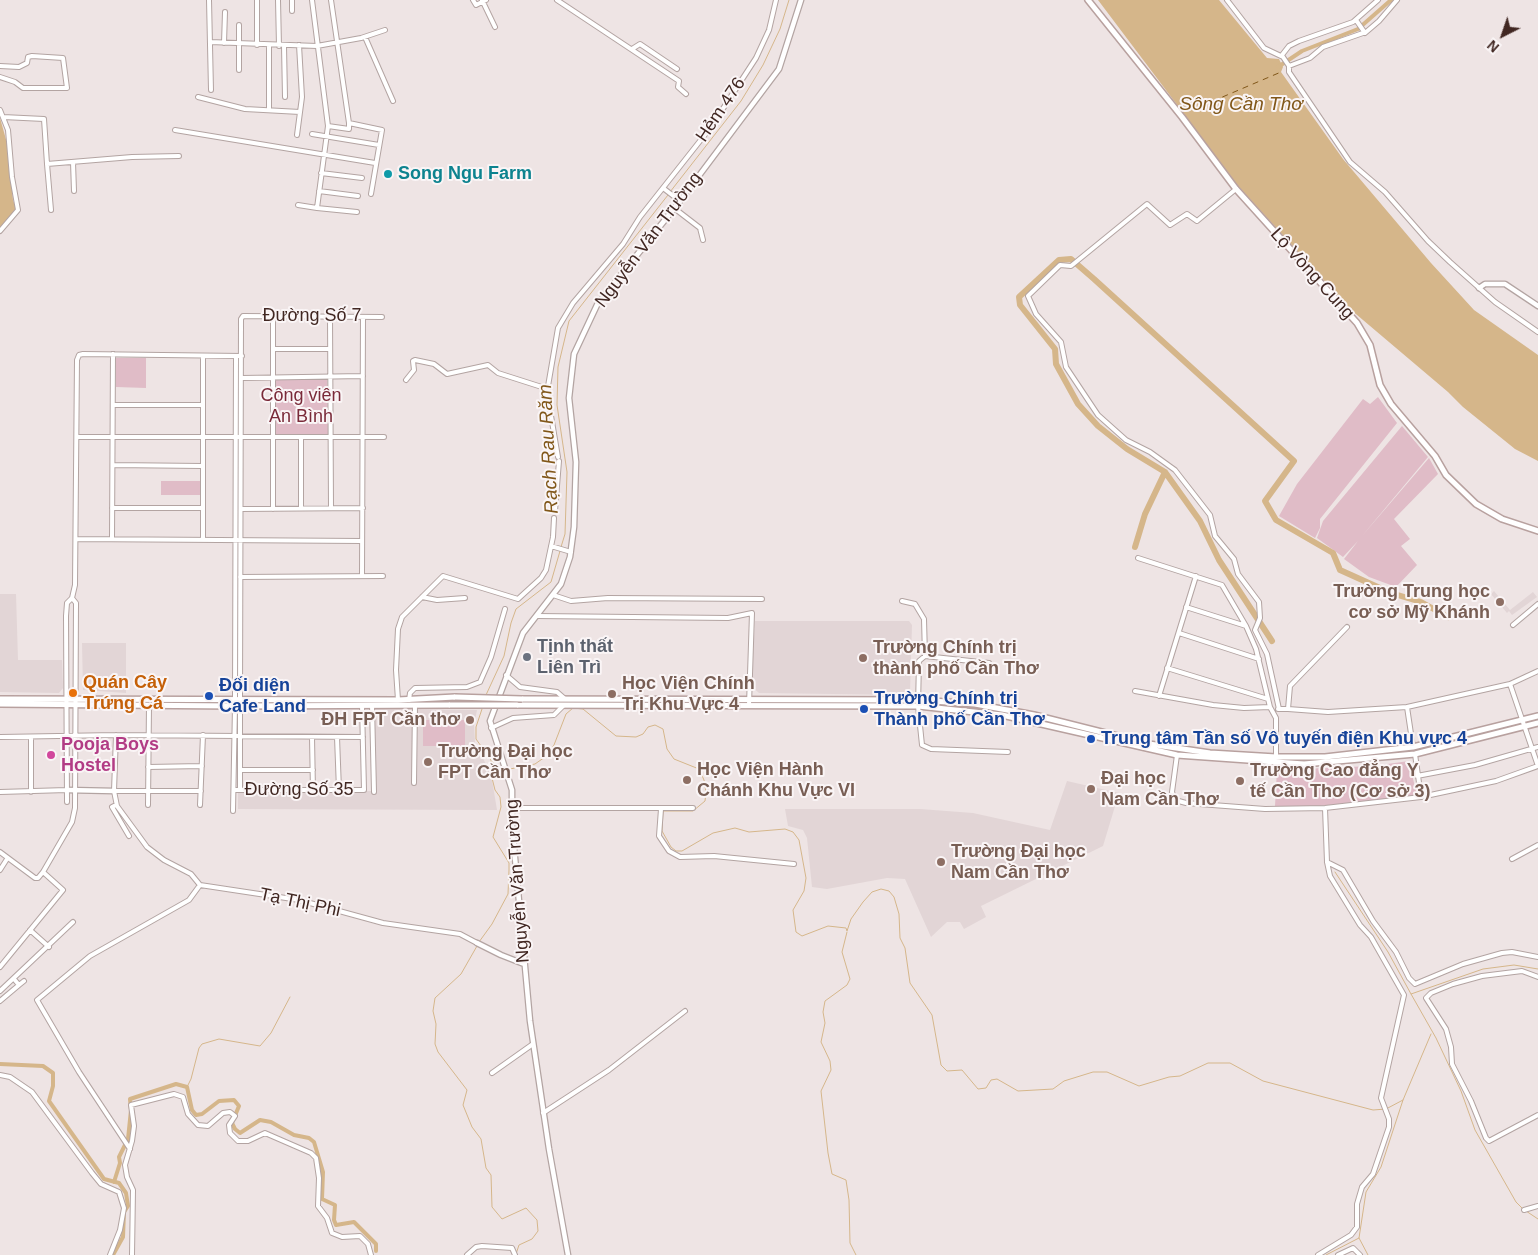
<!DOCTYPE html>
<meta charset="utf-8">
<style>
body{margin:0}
#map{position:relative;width:1538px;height:1255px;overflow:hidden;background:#eee4e4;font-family:Arial,sans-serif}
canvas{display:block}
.north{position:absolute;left:1478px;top:10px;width:50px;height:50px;-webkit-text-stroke:4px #faf5f6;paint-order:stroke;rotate:221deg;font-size:14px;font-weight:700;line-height:20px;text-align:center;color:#412722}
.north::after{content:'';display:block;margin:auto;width:18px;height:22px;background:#412722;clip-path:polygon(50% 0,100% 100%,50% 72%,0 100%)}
</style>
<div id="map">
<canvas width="1538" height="1255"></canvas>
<div class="north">N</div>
</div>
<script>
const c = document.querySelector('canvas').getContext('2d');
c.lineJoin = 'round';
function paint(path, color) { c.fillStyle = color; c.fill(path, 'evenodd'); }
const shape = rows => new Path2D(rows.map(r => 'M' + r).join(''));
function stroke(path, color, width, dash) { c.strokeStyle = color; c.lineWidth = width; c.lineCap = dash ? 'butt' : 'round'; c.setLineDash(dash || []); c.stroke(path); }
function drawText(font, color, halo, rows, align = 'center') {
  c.font = font + ' Arial,sans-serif'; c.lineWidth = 4; c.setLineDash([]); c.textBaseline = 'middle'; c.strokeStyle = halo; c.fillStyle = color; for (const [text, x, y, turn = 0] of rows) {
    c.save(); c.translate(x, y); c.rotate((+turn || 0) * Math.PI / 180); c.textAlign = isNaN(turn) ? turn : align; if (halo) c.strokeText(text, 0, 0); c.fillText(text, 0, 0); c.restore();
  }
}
paint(shape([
 [1494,591,1510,610,1533,592,1537,597,1512,615,1509,611,1507,613,1491,594],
 [0,594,16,594,18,660,62,660,63,688,59,693,0,692],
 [755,621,909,621,912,625,910,692,907,695,759,693,751,686],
 [82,643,126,643,126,693,83,690],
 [372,709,477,710,474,725,475,743,491,774,497,810,238,809,238,790,372,791],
 [1067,781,1119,793,1103,846,981,906,986,917,964,929,960,922,947,922,931,937,905,879,887,878,827,889,812,887,807,838,803,830,788,826,785,809,920,809,973,813,1050,830]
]), '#e2d5d6');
paint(shape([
 [116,358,146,358,146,388,116,387],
 [275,380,327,380,328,434,276,434],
 [1378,397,1397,423,1320,519,1320,528,1315,538,1279,516,1297,484,1363,399,1370,404],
 [1402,426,1428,457,1362,536,1429,458,1438,474,1394,519,1410,539,1401,546,1417,565,1396,587,1369,577,1344,559,1358,541,1343,557,1317,538,1323,521],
 [161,481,200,481,200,495,161,495],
 [423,720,465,720,465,746,423,746],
 [1409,761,1417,796,1309,807,1275,806,1277,770,1373,766]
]), '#e0bcc7');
paint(shape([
 [1098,0,1219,0,1267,58,1279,59,1283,67,1281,72,1343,159,1431,263,1474,310,1538,355,1538,461,1515,449,1463,407,1448,392,1350,309,1239,187],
 [0,118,7,143,13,200,16,208,14,214,0,228]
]), '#d5b68a');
stroke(shape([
 [670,192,741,101,763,65,780,29,789,0],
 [561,547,565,534,567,472,557,405,558,367,569,321,668,195],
 [486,695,504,656,511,623,516,609,551,582,560,551],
 [492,761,502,771],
 [510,769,535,764,545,757,554,745,566,714,573,708,583,709,616,736,636,737,643,734,648,727,655,725,663,729,667,749,674,759,699,769,704,780,706,792,705,801,693,811,663,811,662,831,671,847,676,851,682,851,713,833,735,828,749,832,785,829,793,832,799,840,806,878,804,891,793,910,796,932,802,936,828,926,846,928,847,931,851,919,863,902,872,892,881,889,889,891,894,897,899,914,900,938,905,948,910,983,932,1015,941,1065,947,1071,962,1070,978,1089,986,1088,991,1080,997,1079,1018,1091,1053,1089,1064,1081,1093,1072,1107,1072,1139,1086,1169,1077,1180,1076,1208,1063,1230,1063,1263,1081,1373,1110,1386,1109,1403,1100],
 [1335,872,1388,952,1411,994],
 [847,932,842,952,850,979,847,985,825,1001,823,1012,825,1023,821,1042,830,1061,831,1070,821,1091,828,1153,832,1174,846,1180,849,1200,850,1243,856,1255],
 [479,942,492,924,508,894,509,870,509,863,493,837,501,807,500,797,495,790,492,778,491,760,476,739,476,727,483,706],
 [477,946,461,974,435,998,433,1011,436,1024,435,1044,438,1052,467,1090,463,1105,472,1127,481,1139,486,1168,491,1175,492,1207,502,1219,526,1208,537,1220,538,1231,532,1239,519,1245,516,1254],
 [187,1087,191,1079,199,1048,202,1044,219,1039,260,1046,271,1033,290,997],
 [1523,1209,1516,1202,1475,1130,1461,1091,1436,1038,1411,994,1483,969,1514,965,1538,969],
 [1526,1211,1538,1219],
 [1359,1238,1368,1255],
 [1326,1255,1359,1238,1366,1192,1381,1167,1403,1100,1431,1034]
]), '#d5b68a', 1);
stroke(shape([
 [1278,67,1302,51,1358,29,1391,0],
 [0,1064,43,1066,53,1073,53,1086,49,1101,104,1179,119,1183,126,1193,128,1206,124,1212,123,1237,113,1255],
 [114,1182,120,1163,119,1157,128,1139,131,1110,130,1099,176,1084,187,1087,192,1110,196,1115,202,1114,219,1101,234,1100,239,1106,232,1123,235,1129,240,1133,260,1120,271,1122,294,1135,309,1138,314,1142,323,1172,322,1199,335,1205,334,1220,336,1225,354,1222,376,1244,376,1251]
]), '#d5b68a', 4);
stroke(shape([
 [1135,547,1145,514,1165,472],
 [1272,641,1219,560,1200,521,1165,472,1127,449,1098,426,1078,404,1056,364,1055,349,1020,305,1019,297,1059,260,1071,259,1094,279,1294,461,1265,501,1276,520,1333,553,1340,570,1391,593,1421,602,1448,617]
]), '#d5b68a', 6);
stroke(shape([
 [1192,110,1281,72]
]), '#815719', 1, [6, 5]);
const minor = shape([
 [209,0,211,90],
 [278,0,279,46],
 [292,0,292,11],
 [312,0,328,126,317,208,357,212],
 [331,0,349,123,382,130,371,194],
 [473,0,476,5,486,0],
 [482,0,495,27],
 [557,0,679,81,678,87,686,94],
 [1227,0,1264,48,1283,57,1289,66,1289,72,1350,162,1385,192,1428,241,1450,262,1495,302,1538,332],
 [1356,20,1365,33,1379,21,1397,0],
 [239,25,239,70],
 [365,37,393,101],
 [210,42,317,46,361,38,385,30],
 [224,43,225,12],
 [257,45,257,0],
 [284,46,285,97],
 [632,49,640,44,677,69],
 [1282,55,1289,46,1299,41,1353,22,1378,0],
 [0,66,19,67,27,63,28,57,32,56,63,58,67,88,23,88,15,82,0,77],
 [1289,66,1310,58,1323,47,1363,33],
 [198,97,245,109,300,112],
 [0,110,8,130,12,177,18,210,0,231],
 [269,110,269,46],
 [3,117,44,119,47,164,132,157,179,156],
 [328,126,349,129,349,123],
 [175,130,375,163],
 [312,134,379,145],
 [297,135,302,97,299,45],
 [73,162,74,191],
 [47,164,51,210],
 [321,173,362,178],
 [663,188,680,201],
 [1236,189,1197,221,1187,214,1170,225,1147,204,1071,266,1060,265,1028,296,1036,314,1061,342,1066,367,1098,415,1126,440,1150,452,1175,470,1210,515,1215,536,1234,559,1238,574,1259,602,1260,618,1255,630,1267,654,1279,709],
 [319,191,358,196],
 [298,205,317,208],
 [674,208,700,228,703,240],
 [330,316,331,508],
 [273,349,330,349],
 [242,378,363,376],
 [406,380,414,370,413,361,415,360,434,364,447,374,488,365,498,373,548,389],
 [113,405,202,405],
 [77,437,384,437],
 [558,457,547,392,558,328,573,303,623,244,640,217,711,127,756,58,769,30,776,0],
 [113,465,202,466],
 [112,508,203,508],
 [301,508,301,437],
 [241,509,363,508],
 [273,509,273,316],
 [555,511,559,461],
 [76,539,362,541],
 [112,539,113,354],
 [203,539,203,356],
 [551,546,571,552],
 [1138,558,1222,585,1246,626,1256,649,1270,707,1276,718,1276,757],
 [362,576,363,317],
 [240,577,383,576],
 [553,595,571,601,608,598,762,599],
 [422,597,437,600,465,598],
 [902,601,915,604,924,619,925,656],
 [1186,607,1246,626],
 [537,616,728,618,752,613,749,705],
 [1513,625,1538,604],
 [1179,633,1259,659],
 [989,663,925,656,919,661,918,706,922,745,931,749,1008,752],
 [1167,668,1268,699],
 [506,675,520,687,557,692,565,699],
 [1510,684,1538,766],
 [1135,691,1213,705,1244,708,1270,707],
 [1159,696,1196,576],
 [235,699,236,356],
 [240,699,241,319,243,316,382,317],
 [398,700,396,670,398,629,402,617,443,576,518,599,541,578,546,570,553,537,554,518],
 [409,700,410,693,415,688,467,687,480,682,491,657,505,609],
 [372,705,374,792],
 [240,706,240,790],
 [1278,709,1288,709,1290,686,1347,627],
 [1288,709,1328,712,1407,707],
 [491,728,513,718,554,715,564,705],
 [116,735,114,791,117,806,147,847,164,860,191,874,200,885,299,900,383,923,460,934,477,943],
 [0,737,116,735,363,737],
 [31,737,31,792],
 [312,737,313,791],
 [337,737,339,790],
 [1413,747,1407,707,1510,684,1538,671],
 [1415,754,1421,797],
 [1177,755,1172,792,1175,800,1186,803,1265,809,1325,808,1421,797,1496,781,1538,766],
 [148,767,202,766],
 [240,770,313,770],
 [1417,776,1475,765,1538,747],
 [414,783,415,705],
 [234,790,364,790,362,705],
 [114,791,201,791],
 [0,792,67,790],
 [67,802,66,616,67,603,72,598,75,585,77,360,79,355,83,354,242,356],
 [116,805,112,807,129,836],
 [148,805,149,705],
 [200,805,203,735],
 [512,808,693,808],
 [661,809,659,836,669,851,680,857,714,856,794,864],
 [233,811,235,706],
 [0,852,35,878,38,878,43,872],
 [1512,859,1538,845],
 [1327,862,1343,870,1373,921,1396,952,1409,978,1415,984,1463,964,1502,953,1512,952,1538,957],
 [0,870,7,859],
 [30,930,49,947],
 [0,967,63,890,43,872,72,822,75,808,76,603,72,598],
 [1538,977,1522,971,1482,976,1453,984,1431,993,1426,998,1446,1029,1451,1047,1452,1064,1471,1101,1486,1138,1489,1141,1538,1115],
 [14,979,19,985,24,981],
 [0,991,73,922],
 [0,1001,19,985],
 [492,1073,533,1044],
 [0,1075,10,1077,32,1092,92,1173,101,1184,119,1192,124,1208,120,1230,110,1255],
 [543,1113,609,1070,685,1011],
 [130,1149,79,1072,37,1000,90,956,189,900,200,885],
 [1524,1210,1538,1206],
 [132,1255,133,1190,127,1177,125,1165,132,1141,134,1126,131,1105,174,1094,183,1097,188,1114,198,1125,208,1126,223,1113,230,1112,235,1116,229,1125,230,1133,238,1141,248,1141,265,1133,311,1153,316,1158,319,1178,318,1206,327,1218,332,1233,342,1237,360,1236,368,1244,371,1255],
 [467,1255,476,1247,482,1246,512,1248,515,1255],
 [1318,1255,1351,1235,1357,1227,1357,1204,1362,1187,1373,1174,1389,1127,1389,1119,1381,1098,1404,995,1371,937,1360,925,1330,876,1327,862,1325,808],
 [1338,1255,1353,1248,1360,1255]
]);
const tertiary = shape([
 [1479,288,1485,284,1505,284,1538,306],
 [67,790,114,791],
 [477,943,501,955,524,964],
 [568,1255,549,1149,530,1021,512,825,512,790,490,721,523,633,561,584,570,557,574,527,576,462,569,398,574,354,597,305,680,201,779,69,801,0]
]);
const secondary = shape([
 [1088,0,1182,117,1236,189,1357,323,1370,345,1380,385,1391,404,1435,456,1446,475,1476,504,1502,519,1538,531],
 [0,699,398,700,455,697],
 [522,699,918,700,975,704,1034,715,1149,744,1210,753,1276,757,1325,757,1413,747,1538,716],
 [0,704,235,706,450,705],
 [517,705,918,706,1002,715,1177,755,1304,764,1415,754,1538,723]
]);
stroke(minor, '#b3a4a2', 6);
stroke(tertiary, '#b3a4a2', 7);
stroke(secondary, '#b8a19f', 8);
stroke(minor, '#fff', 4);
stroke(tertiary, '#fff', 4.5);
stroke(secondary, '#fff', 5);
const secondaryBridge = shape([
 [455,697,522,699],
 [450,705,517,705]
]);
stroke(secondaryBridge, '#b8a19f', 8, []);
stroke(secondaryBridge, '#fff', 5);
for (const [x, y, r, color] of [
 [388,174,5,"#0f9aa8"],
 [1500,602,5,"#8d6e63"],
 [527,657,5,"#6b7280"],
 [863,658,5,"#8d6e63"],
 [73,693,5,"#e8710a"],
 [612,694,5,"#8d6e63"],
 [209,696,5,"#1a4fb4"],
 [864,709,5,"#1a4fb4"],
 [470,720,5,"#8d6e63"],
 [1091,739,5,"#1a4fb4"],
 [51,755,5,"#d1479c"],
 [428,762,5,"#8d6e63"],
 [687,780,5,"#8d6e63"],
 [1240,781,5,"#8d6e63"],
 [1091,789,5,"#8d6e63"],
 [941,862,5,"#8d6e63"]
]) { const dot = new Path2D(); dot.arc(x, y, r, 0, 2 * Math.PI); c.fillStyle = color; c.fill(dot); stroke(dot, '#faf5f6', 2); }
drawText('18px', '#412722', '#faf5f6', [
 ["Hẻm 476",721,110,-56],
 ["Nguyễn Văn Trường",649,240,-53],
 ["Lộ Vòng Cung",1312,274,48],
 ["Đường Số 7",312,316],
 ["Đường Số 35",299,790],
 ["Nguyễn Văn Trường",518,881,-94],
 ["Tạ Thị Phi",300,903,12]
]);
drawText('bold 18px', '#0d838f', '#faf5f6', [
 ["Song Ngu Farm",398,174]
], 'left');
drawText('18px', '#7a2a39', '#faf5f6', [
 ["Công viên",301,396],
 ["An Bình",301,417]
]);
drawText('bold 18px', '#785e54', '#faf5f6', [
 ["Trường Trung học",1490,592,"right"],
 ["cơ sở Mỹ Khánh",1490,613,"right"],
 ["Trường Chính trị",873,648],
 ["thành phố Cần Thơ",873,669],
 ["Học Viện Chính",622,684],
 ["Trị Khu Vực 4",622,705],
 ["ĐH FPT Cần thơ",460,720,"right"],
 ["Trường Đại học",438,752],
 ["FPT Cần Thơ",438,773],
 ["Học Viện Hành",697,770],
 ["Chánh Khu Vực VI",697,791],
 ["Trường Cao đẳng Y",1250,771],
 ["tế Cần Thơ (Cơ sở 3)",1250,792],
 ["Đại học",1101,779],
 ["Nam Cần Thơ",1101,800],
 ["Trường Đại học",951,852],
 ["Nam Cần Thơ",951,873]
], 'left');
drawText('bold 18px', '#5b616d', '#faf5f6', [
 ["Tịnh thất",537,647],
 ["Liên Trì",537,668]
], 'left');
drawText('bold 18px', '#c56008', '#faf5f6', [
 ["Quán Cây",83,683],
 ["Trứng Cá",83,704]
], 'left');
drawText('bold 18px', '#164399', '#faf5f6', [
 ["Đối diện",219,686],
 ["Cafe Land",219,707],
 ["Trường Chính trị",874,699],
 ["Thành phố Cần Thơ",874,720],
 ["Trung tâm Tần số Vô tuyến điện Khu vực 4",1101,739]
], 'left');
drawText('bold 18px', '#b23c85', '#faf5f6', [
 ["Pooja Boys",61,745],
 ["Hostel",61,766]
], 'left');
drawText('italic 19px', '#815719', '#faf5f6', [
 ["Sông Cần Thơ",1241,105],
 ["Rạch Rau Răm",549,449,-93]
]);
</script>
